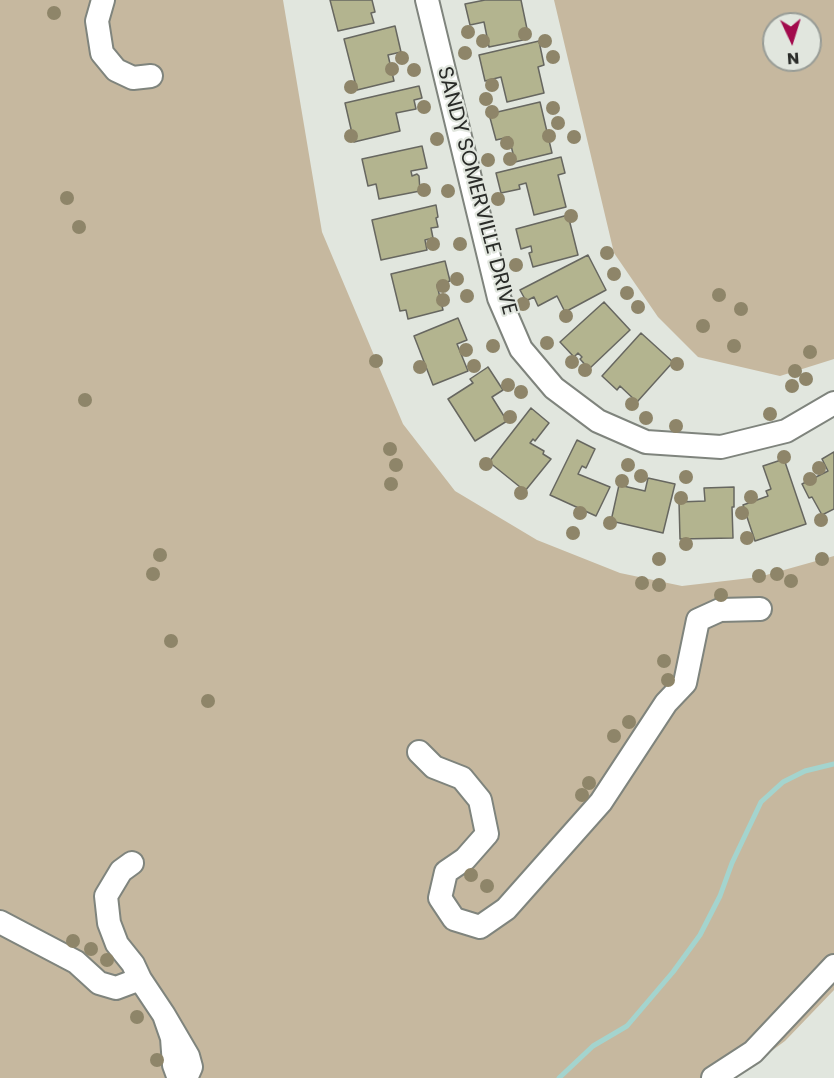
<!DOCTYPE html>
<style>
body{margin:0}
#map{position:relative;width:834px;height:1078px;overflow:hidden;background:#e1e6de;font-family:Poppins,sans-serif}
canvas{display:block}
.north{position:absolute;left:762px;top:12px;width:60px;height:60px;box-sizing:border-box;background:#e1e6de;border:2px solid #989c96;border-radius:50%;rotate:176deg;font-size:16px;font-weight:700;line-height:24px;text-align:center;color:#2a2c29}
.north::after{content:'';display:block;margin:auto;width:21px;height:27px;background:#a20a4c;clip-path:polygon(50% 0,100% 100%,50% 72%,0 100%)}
</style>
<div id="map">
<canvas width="834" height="1078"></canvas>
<div class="north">N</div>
</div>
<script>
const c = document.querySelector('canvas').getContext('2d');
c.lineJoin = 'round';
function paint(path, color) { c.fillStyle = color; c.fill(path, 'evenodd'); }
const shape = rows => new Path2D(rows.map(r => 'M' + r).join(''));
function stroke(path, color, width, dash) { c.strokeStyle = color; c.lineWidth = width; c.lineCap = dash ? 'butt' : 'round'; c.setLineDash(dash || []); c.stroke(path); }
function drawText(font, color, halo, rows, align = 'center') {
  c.font = font + ' Poppins,sans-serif'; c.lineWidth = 4.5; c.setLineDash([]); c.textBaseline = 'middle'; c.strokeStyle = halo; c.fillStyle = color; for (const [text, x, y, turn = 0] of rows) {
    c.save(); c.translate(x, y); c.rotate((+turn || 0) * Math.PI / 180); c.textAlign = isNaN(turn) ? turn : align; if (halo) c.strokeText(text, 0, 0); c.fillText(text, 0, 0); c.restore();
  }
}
paint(shape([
 [0,0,283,0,322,232,403,424,455,491,537,540,620,573,682,586,759,577,834,556,834,990,785,1041,735,1078,0,1078],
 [554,0,834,0,834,359,780,376,698,357,658,317,614,253],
 [774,24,810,24,810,60,774,60]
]), '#c6b89f');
stroke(shape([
 [559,1078,593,1046,627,1026,673,972,700,935,720,896,732,863,761,802,783,782,805,771,834,764]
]), '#a4d4ce', 5);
const building = shape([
 [330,0,372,0,375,12,371,13,374,23,338,31,330,0],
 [485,0,521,0,527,29,521,31,523,40,489,47,484,22,470,25,465,4,485,0],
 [395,26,401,52,388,55,394,81,357,90,344,39,395,26],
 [539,41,544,65,538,67,544,93,507,102,501,77,485,81,479,55,539,41],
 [419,86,422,98,414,100,416,109,396,113,400,131,354,142,345,103,419,86],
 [540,102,552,153,515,162,509,137,496,140,489,114,540,102],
 [422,146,427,168,411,171,412,176,417,174,419,176,420,191,379,199,376,184,368,186,362,159,422,146],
 [561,157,565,173,558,175,566,207,534,215,526,183,519,185,520,189,501,193,496,173,561,157],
 [436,205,438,217,436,218,438,227,431,228,433,238,425,240,427,250,381,260,372,220,436,205],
 [568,215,578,255,533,267,529,253,532,252,531,246,521,249,516,229,568,215],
 [588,255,606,290,565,312,557,296,538,306,534,297,526,301,520,290,588,255],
 [445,261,450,281,437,285,443,310,408,319,406,310,400,311,391,274,445,261],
 [604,302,630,330,589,369,580,359,582,357,578,353,574,357,560,342,604,302],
 [458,318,467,340,457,344,468,371,433,385,414,336,458,318],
 [641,333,673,362,637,402,620,386,617,390,602,376,641,333],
 [488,367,503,390,492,397,507,421,475,441,448,399,473,383,470,379,488,367],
 [531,408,549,423,535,441,533,439,530,443,544,451,543,454,551,459,525,491,489,462,531,408],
 [577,440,595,449,586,468,582,466,578,474,610,487,596,516,550,495,577,440],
 [834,452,834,509,822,515,812,497,809,498,802,484,828,471,822,459,834,452],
 [784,459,806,524,755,541,743,505,768,496,766,491,771,489,763,466,784,459],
 [648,478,675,484,663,533,611,521,619,485,645,491,648,478],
 [734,487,734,507,732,507,733,538,680,539,679,502,705,501,704,488,734,487]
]);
paint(building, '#b3b48f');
stroke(building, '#676760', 1.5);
const minor = shape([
 [103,0,97,21,102,53,116,70,133,78,151,76],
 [427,0,499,298,521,349,554,388,598,421,646,442,721,447,786,431,834,403],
 [419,752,434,767,462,778,480,800,487,834,465,859,446,872,440,898,454,919,480,927,506,909,601,802,666,703,685,683,698,620,720,610,760,609],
 [0,922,76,962,99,983,116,988,140,979,133,964,117,944,109,923,106,896,121,871,132,863],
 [140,979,164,1015,172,1038,174,1065,178,1076,187,1076,191,1067,188,1056,164,1015],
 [713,1078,753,1052,834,966]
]);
stroke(minor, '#7f847d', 26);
stroke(minor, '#fff', 22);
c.fillStyle = '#8e8569';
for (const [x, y] of [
 [54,13],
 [468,32],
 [525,34],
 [483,41],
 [545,41],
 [465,53],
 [553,57],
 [402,58],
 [392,69],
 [414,70],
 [492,85],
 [351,87],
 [486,99],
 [424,107],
 [553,108],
 [492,112],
 [558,123],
 [351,136],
 [549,136],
 [574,137],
 [437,139],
 [507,143],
 [510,159],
 [488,160],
 [424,190],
 [448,191],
 [67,198],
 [498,199],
 [571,216],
 [79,227],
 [433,244],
 [460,244],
 [607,253],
 [516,265],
 [614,274],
 [457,279],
 [443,286],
 [627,293],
 [719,295],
 [467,296],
 [443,300],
 [523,304],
 [638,307],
 [741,309],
 [566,316],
 [703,326],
 [547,343],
 [493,346],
 [734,346],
 [466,350],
 [810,352],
 [376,361],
 [572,362],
 [677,364],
 [474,366],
 [420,367],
 [585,370],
 [795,371],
 [806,379],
 [508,385],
 [792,386],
 [521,392],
 [85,400],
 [632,404],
 [770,414],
 [510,417],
 [646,418],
 [676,426],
 [390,449],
 [784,457],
 [486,464],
 [396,465],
 [628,465],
 [819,468],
 [641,476],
 [686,477],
 [810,479],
 [622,481],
 [391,484],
 [521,493],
 [751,497],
 [681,498],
 [580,513],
 [742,513],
 [821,520],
 [610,523],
 [573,533],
 [747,538],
 [686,544],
 [160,555],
 [659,559],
 [822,559],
 [153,574],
 [777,574],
 [759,576],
 [791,581],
 [642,583],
 [659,585],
 [721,595],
 [171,641],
 [664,661],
 [668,680],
 [208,701],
 [629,722],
 [614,736],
 [589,783],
 [582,795],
 [471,875],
 [487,886],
 [73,941],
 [91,949],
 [107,960],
 [137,1017],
 [157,1060]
]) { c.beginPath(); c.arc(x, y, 7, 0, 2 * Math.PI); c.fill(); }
drawText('21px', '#2a2c29', '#e1e6de', [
 ["SANDY SOMERVILLE DRIVE",476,191,75]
]);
</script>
